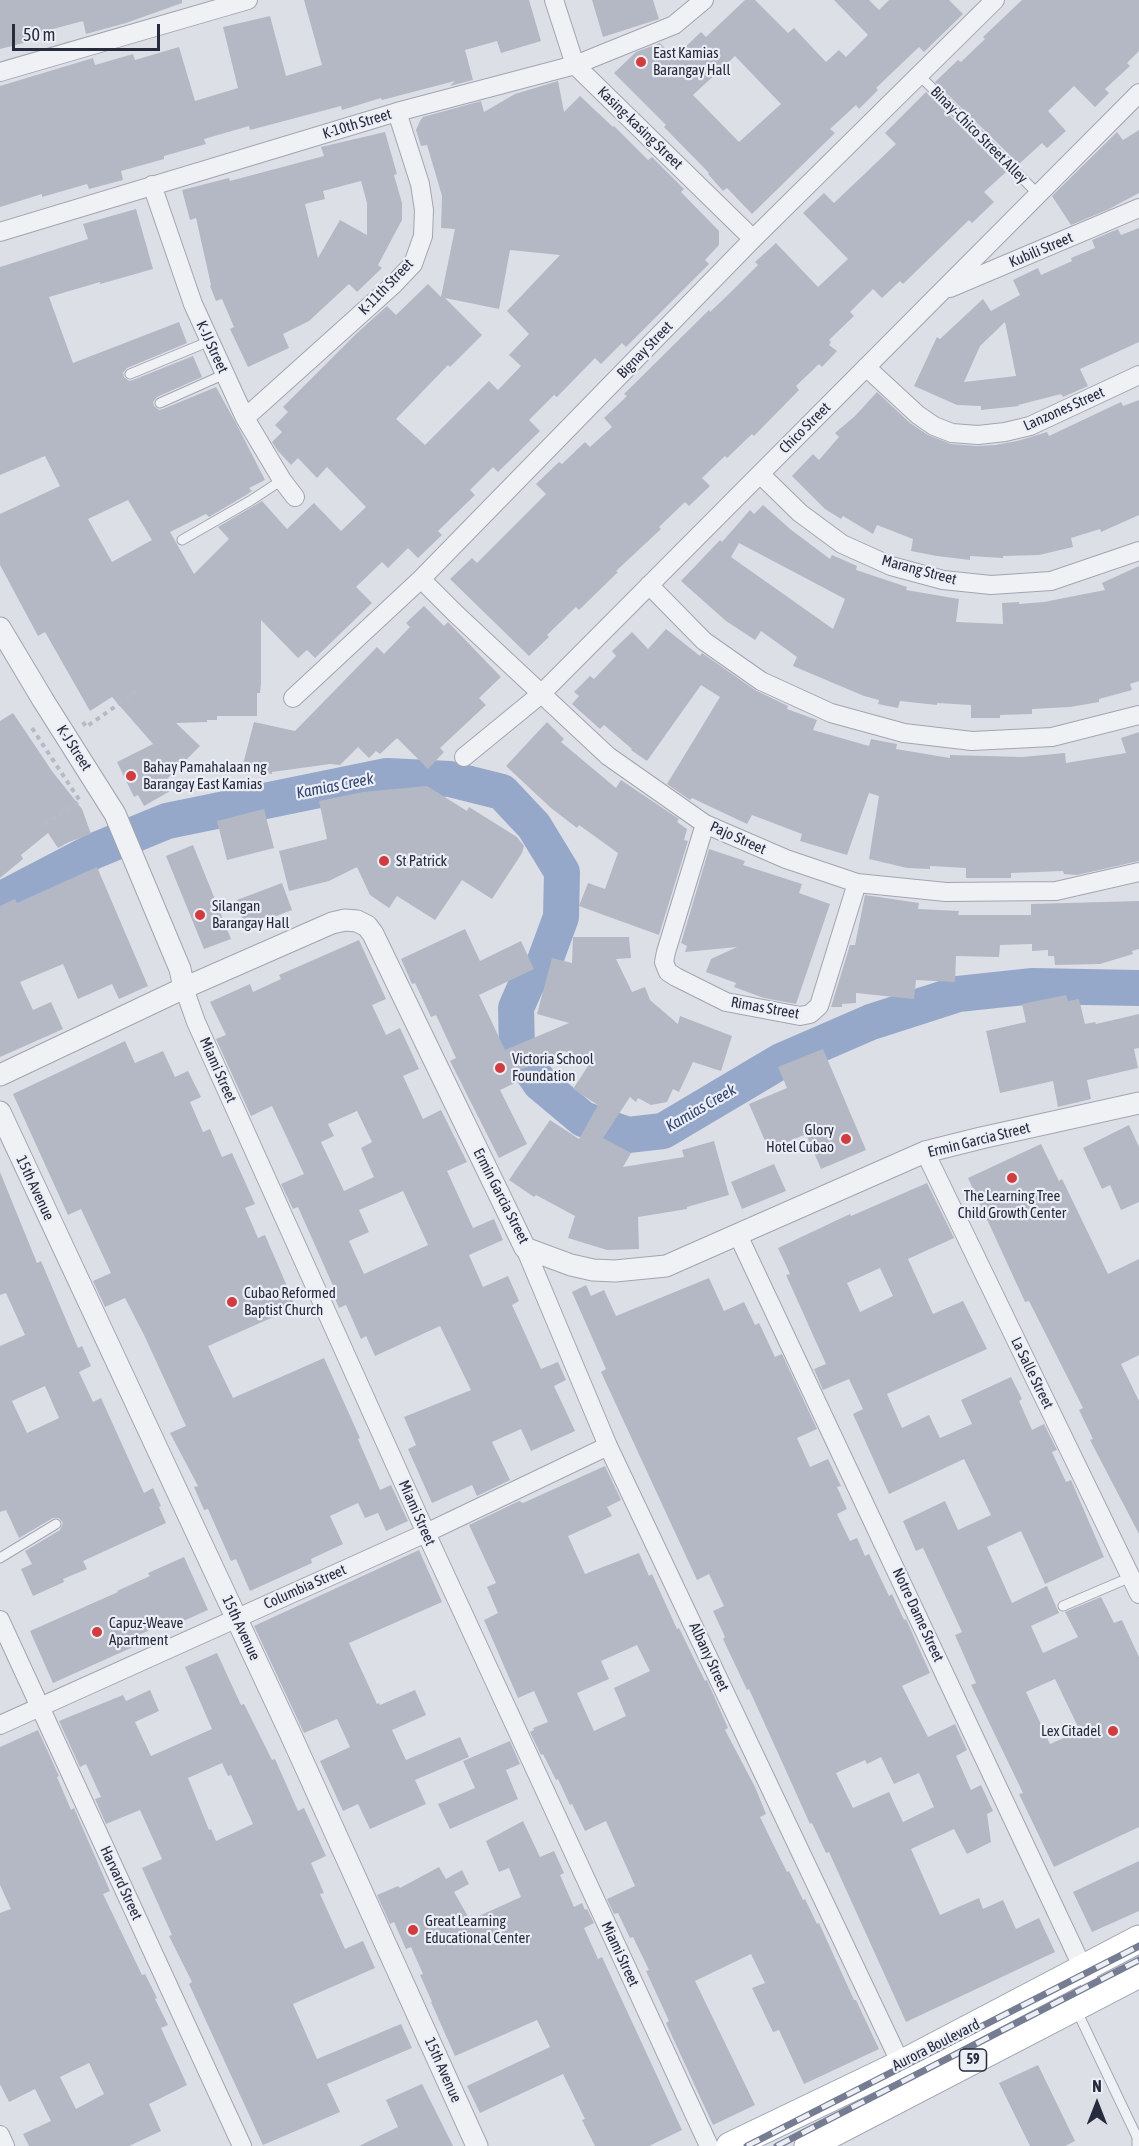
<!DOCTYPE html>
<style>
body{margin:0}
#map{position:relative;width:1139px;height:2146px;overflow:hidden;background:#dddfe7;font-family:"Asap Condensed",sans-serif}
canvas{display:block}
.north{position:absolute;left:1067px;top:2074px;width:60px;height:60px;-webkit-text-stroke:4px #eceef5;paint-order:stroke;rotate:0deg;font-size:16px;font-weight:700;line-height:24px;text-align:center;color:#262b3e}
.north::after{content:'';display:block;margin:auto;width:21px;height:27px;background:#262b3e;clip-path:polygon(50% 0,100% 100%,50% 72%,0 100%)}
.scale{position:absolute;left:12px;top:24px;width:148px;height:27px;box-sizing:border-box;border:3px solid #262b3e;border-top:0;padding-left:8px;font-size:18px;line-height:21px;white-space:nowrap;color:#262b3e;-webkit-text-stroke:4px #eceef5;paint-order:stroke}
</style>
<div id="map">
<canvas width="1139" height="2146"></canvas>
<div class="north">N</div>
<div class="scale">50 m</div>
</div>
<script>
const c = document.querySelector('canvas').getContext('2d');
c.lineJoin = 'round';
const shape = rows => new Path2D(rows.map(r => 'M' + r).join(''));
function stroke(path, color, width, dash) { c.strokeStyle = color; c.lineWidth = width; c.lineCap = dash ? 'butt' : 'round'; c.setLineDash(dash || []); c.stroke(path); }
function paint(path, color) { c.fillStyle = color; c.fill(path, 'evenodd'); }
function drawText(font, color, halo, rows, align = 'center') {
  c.font = font + ' "Asap Condensed",sans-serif'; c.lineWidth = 4.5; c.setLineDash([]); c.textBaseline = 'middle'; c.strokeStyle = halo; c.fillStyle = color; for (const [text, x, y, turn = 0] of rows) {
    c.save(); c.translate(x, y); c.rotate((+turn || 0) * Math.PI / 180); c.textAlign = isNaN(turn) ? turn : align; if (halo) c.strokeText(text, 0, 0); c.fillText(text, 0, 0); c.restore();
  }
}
stroke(shape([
 [0,900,94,851,167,821,387,776,450,779,502,792,534,826,562,872,561,917,543,966,527,983,516,1008,517,1049,540,1083,583,1119,628,1135,663,1131,781,1061,871,1022,958,994,1033,986,1139,988]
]), '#96a8c9', 36);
paint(shape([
 [0,0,182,0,182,3,126,23,86,34,83,21,34,34,35,40,0,49],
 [304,0,529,0,541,41,501,53,497,41,465,50,473,80,450,86,455,81,382,100,381,98,342,110,341,106,250,130,249,126,204,139,206,144,164,156,164,159,121,171,123,180,89,189,87,184,42,197,42,194,0,207,0,86,93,58,95,65,133,54,135,60,179,47,195,101,238,88,223,27,270,16,286,76,322,65],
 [592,0,653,0,659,19,603,37],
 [745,0,755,0,788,33,794,28,826,62,839,50,846,57,868,35,834,0,869,0,879,10,889,0,949,0,963,14,924,52,919,47,876,88,878,90,859,109,856,105,830,129,835,133,752,214,727,188,723,191,708,174,709,173,664,127,666,125,614,73,636,52,660,43,674,58,701,32,706,37],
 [735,56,781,104,739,142,693,95],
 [1022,0,1139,0,1139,51,1127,63,1130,66,1105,89,1109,93,1095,107,1074,86,1048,111,1066,131,1047,148,1042,143,1019,164,935,82,958,60,961,62,985,39,983,37],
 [558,81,564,112,580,96,613,127,614,126,648,160,652,157,684,189,681,192,719,231,719,245,705,260,709,264,626,347,622,343,601,364,595,358,557,397,554,395,529,420,540,431,498,472,493,467,470,490,475,495,438,531,442,535,418,558,408,548,388,568,382,562,356,587,372,603,315,658,307,650,298,658,261,620,261,683,260,693,257,693,257,716,217,716,217,720,207,720,207,722,176,723,200,746,166,780,172,790,144,806,138,795,134,797,117,762,153,744,112,697,90,711,45,632,38,636,0,565,0,514,60,486,45,456,0,475,0,267,88,239,83,224,136,209,153,269,100,284,100,282,49,297,73,363,179,322,187,343,127,368,123,373,124,377,129,381,133,380,193,356,202,377,157,397,153,402,154,406,159,410,163,409,216,387,238,427,265,480,249,488,252,491,246,495,209,517,206,514,170,532,194,574,229,539,218,527,262,501,287,529,314,503,341,531,366,507,327,467,317,478,298,458,291,465,278,451,272,442,282,432,275,425,288,412,283,407,356,334,387,306,396,315,428,284,441,297,455,229,441,228,442,196,427,145,421,146,416,130,420,121,423,117,481,101,484,112,515,94],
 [510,250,560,255,507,311,529,334,509,355,521,366,498,390,489,381,425,445,396,419,448,365,450,367,482,335,445,298,499,309],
 [128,500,152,540,112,562,88,519],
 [926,92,1006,172,984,192,994,202,972,223,969,220,903,284,900,281,882,298,873,289,850,312,854,316,829,340,831,342,829,345,837,351,822,367,819,364,796,386,799,390,754,436,752,434,727,458,725,456,702,478,710,486,689,506,685,502,659,527,661,529,616,571,618,572,579,610,576,607,547,635,549,637,529,656,450,579,472,558,477,563,546,494,536,484,559,462,562,464,585,442,590,447,612,427,604,418,627,396,624,394,709,310,710,312,733,290,758,265,755,262,776,243,818,287,848,259,803,213,824,193,834,203,896,144,885,133],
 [1139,130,1139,193,1109,209,1071,225,1052,196,1117,132,1123,140],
 [385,132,397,174,394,175,402,203,402,220,378,265,382,268,357,292,349,284,309,321,283,334,289,348,248,367,230,329,234,327,222,299,216,301,210,286,211,285,196,218,190,220,182,190,229,178,230,181,324,156,321,147],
 [361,181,367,203,367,235,340,220,318,258,305,204,325,199,323,191],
 [1139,228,1139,342,1080,369,1088,386,1063,397,1061,394,1018,405,1019,406,981,410,981,406,957,405,914,386,937,337,940,339,983,299,991,311,1020,295,1013,280,1038,268,1041,275,1072,261,1071,258,1095,248,1092,240,1118,229,1121,235],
 [1005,322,1016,376,964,382,980,346],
 [877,392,910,423,928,435,951,444,977,446,995,445,1017,441,1047,432,1049,436,1121,402,1123,406,1139,400,1139,515,1101,532,1100,529,1071,538,1073,547,1039,555,1003,556,1003,558,970,556,970,560,937,556,911,551,913,539,877,525,873,534,843,516,841,519,825,509,792,476,813,454,819,460,839,437,835,433,855,416],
 [763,505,790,529,830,559,832,555,857,566,856,570,907,587,906,590,959,599,956,622,1003,624,1002,603,1019,602,1019,604,1044,602,1105,590,1102,583,1139,566,1139,681,1130,684,1132,690,1099,699,1099,702,1070,707,1032,709,1032,714,1000,715,1000,718,971,718,971,705,937,703,937,705,900,701,898,708,878,704,879,700,864,696,793,666,797,657,761,631,755,640,726,621,681,581,720,540,722,542,750,510,754,514],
 [739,543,845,599,833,629,731,557],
 [424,606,444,626,448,622,501,677,479,698,486,705,440,748,444,752,428,769,397,738,380,754,376,751,369,758,358,747,340,765,330,764,272,772,272,774,242,768,254,722,295,731,377,647,384,654,410,627,406,623],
 [666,629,700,656,702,653,755,690,788,706,787,709,817,720,813,730,869,746,871,739,897,744,896,749,950,758,950,755,1022,757,1065,753,1066,763,1126,753,1121,738,1139,732,1139,861,1077,875,1064,874,1063,871,1011,873,1011,878,966,878,966,868,930,866,930,869,907,868,869,859,879,796,869,793,847,855,800,841,802,834,752,815,747,824,692,798,690,800,667,784,720,697,701,685,647,761,631,750,632,749,604,725,600,729,572,704,579,696,574,692,590,676,594,679,616,656,612,651,632,632,648,649],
 [13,713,52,771,82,809,91,834,69,842,58,848,48,833,21,855,23,859,0,878,0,721],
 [547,722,564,739,561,742,616,788,621,780,679,819,677,822,687,829,684,840,688,841,659,935,579,906,588,883,605,889,618,853,579,825,577,828,551,808,506,766],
 [427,786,467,811,469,807,517,837,524,846,522,853,492,899,462,880,435,920,397,896,389,908,370,895,357,867,329,881,289,891,279,851,327,839,319,801,363,792],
 [264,809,274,848,227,860,217,821],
 [193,845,231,939,204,949,166,856],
 [709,849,745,861,743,865,802,884,799,893,830,904,796,1004,764,998,734,987,736,983,706,972,711,959,737,947,685,952,687,946,681,943],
 [97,867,148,986,119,999,112,984,78,999,63,964,20,982,33,1010,51,1002,63,1029,0,1057,0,906,15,899,17,903],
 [282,883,292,910,245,928,237,900],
 [865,895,919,903,918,909,959,911,958,915,1031,915,1031,904,1139,901,1139,949,1132,951,1133,954,1100,964,1055,965,1054,956,1048,956,1048,950,1032,951,1032,944,1000,945,999,957,956,956,955,982,916,980,914,999,856,993,856,1003,842,1004,842,1007,831,1007,850,945,855,945],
 [465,929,480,961,521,941,534,969,479,995,505,1050,569,1023,537,1014,552,958,572,963,573,937,629,937,631,958,616,959,632,992,645,987,650,1000,678,1024,680,1016,732,1036,721,1071,693,1062,679,1092,673,1089,667,1102,651,1105,638,1098,636,1102,630,1097,603,1138,631,1153,623,1167,684,1157,682,1150,714,1141,729,1195,687,1207,687,1209,638,1217,639,1249,607,1250,568,1238,575,1216,536,1195,534,1197,509,1180,550,1120,579,1139,598,1105,573,1089,588,1066,565,1051,513,1073,517,1082,500,1090,527,1144,499,1158,450,1061,456,1058,436,1015,431,1017,415,983,412,984,401,959],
 [359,940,386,999,372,1005,386,1035,400,1028,419,1069,403,1076,423,1119,441,1110,467,1162,447,1171,473,1228,494,1219,503,1240,469,1255,483,1287,508,1276,519,1301,512,1305,541,1369,558,1362,566,1380,554,1386,575,1431,531,1451,521,1429,492,1442,510,1480,477,1496,472,1485,432,1503,408,1449,416,1445,404,1417,471,1390,440,1326,375,1356,366,1336,361,1339,346,1305,339,1308,331,1289,334,1288,298,1207,293,1209,281,1184,304,1174,272,1106,251,1116,216,1039,226,1035,210,1002,250,984,253,992,281,979,279,975],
 [357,1111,372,1142,361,1148,374,1177,344,1191,321,1142,334,1136,328,1124],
 [403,1191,428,1245,364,1274,349,1241,369,1232,359,1210],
 [1066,995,1068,1001,1079,999,1085,1024,1095,1022,1096,1024,1139,1014,1139,1048,1134,1049,1138,1068,1087,1080,1091,1099,1058,1107,1053,1081,1000,1093,986,1031,1026,1022,1022,1004],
 [125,1041,135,1063,163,1051,175,1077,188,1071,201,1097,190,1102,203,1132,210,1129,222,1157,232,1153,255,1204,245,1208,258,1238,265,1235,296,1307,208,1346,233,1398,324,1358,360,1438,358,1439,380,1490,391,1485,408,1521,386,1531,378,1513,365,1518,358,1503,330,1516,343,1544,311,1559,312,1563,250,1591,236,1559,231,1561,208,1509,204,1510,194,1487,198,1486,170,1433,186,1426,144,1335,125,1298,105,1307,93,1281,111,1273,81,1209,68,1215,13,1094],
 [823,1049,866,1150,821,1169,806,1134,769,1150,749,1104,787,1088,778,1067],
 [1129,1125,1139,1147,1139,1202,1121,1210,1110,1185,1102,1189,1083,1148],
 [1041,1144,1059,1181,1062,1179,1108,1274,1139,1259,1139,1355,1121,1364,1139,1401,1139,1534,1090,1440,1093,1439,1079,1410,1083,1408,1029,1301,1025,1302,968,1178],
 [774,1164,786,1191,742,1209,731,1182],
 [0,1172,37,1263,41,1261,78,1348,82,1346,91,1366,79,1372,93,1402,101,1398,144,1493,153,1488,161,1506,159,1507,166,1523,83,1561,87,1569,63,1579,64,1582,33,1596,21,1569,32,1564,25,1551,60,1530,63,1523,59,1518,53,1518,19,1538,6,1510,0,1512,0,1346,25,1335,6,1293,0,1295],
 [45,1386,59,1418,27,1433,12,1401],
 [927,1183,954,1238,908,1259,933,1314,963,1301,987,1349,887,1394,902,1428,929,1415,940,1438,972,1424,961,1400,1011,1377,1022,1399,1019,1401,1032,1430,1044,1424,1057,1450,1052,1452,1066,1482,1071,1480,1104,1557,1045,1584,1021,1531,987,1547,1012,1603,1047,1586,1059,1613,1031,1626,1043,1653,1078,1637,1065,1612,1101,1597,1114,1623,1122,1620,1139,1657,1139,1827,1054,1867,1019,1794,1023,1793,971,1685,976,1683,955,1635,962,1632,923,1548,916,1551,903,1521,945,1501,958,1530,991,1515,964,1459,889,1494,853,1414,863,1409,849,1379,823,1390,814,1369,826,1364,786,1275,790,1274,778,1248,850,1214,851,1216],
 [880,1268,893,1296,860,1312,847,1283],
 [1055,1679,1080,1731,1050,1744,1026,1692],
 [709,1278,724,1311,744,1302,755,1325,759,1323,775,1357,782,1354,817,1429,797,1438,810,1467,828,1459,841,1486,837,1487,847,1509,837,1514,850,1541,857,1538,865,1556,869,1554,889,1596,892,1594,904,1620,906,1619,930,1673,902,1686,928,1737,955,1724,967,1750,956,1756,971,1790,981,1785,993,1811,987,1814,991,1842,967,1854,954,1829,911,1849,940,1915,979,1898,983,1909,1003,1900,1016,1929,1039,1918,1055,1952,906,2022,829,1852,826,1853,812,1823,810,1824,749,1689,747,1690,723,1639,725,1637,713,1611,724,1606,709,1574,697,1580,601,1372,606,1369,572,1292,586,1285,591,1296,604,1290,616,1316],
 [881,1757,894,1784,919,1773,934,1807,903,1822,889,1792,853,1808,836,1773,865,1760,867,1764],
 [605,1466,621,1500,607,1507,612,1516,568,1536,585,1574,639,1553,649,1576,652,1574,677,1629,679,1628,705,1681,707,1680,728,1728,725,1730,755,1787,766,1814,760,1817,773,1844,787,1872,789,1871,803,1900,805,1899,817,1924,819,1923,854,2000,856,2000,879,2049,804,2084,779,2030,773,2032,752,1988,765,1983,751,1954,695,1981,755,2105,713,2125,666,2023,669,2021,646,1971,649,1970,633,1937,630,1938,618,1913,614,1914,607,1899,635,1886,606,1821,585,1831,572,1804,570,1805,558,1779,556,1780,543,1754,541,1755,530,1732,534,1730,533,1728,548,1722,534,1691,518,1698,484,1620,498,1613,487,1587,496,1583,469,1525,519,1501,523,1503],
 [637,1645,650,1671,614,1688,626,1716,594,1731,577,1693,609,1679,601,1661],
 [419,1550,442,1602,349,1643,377,1704,379,1703,380,1705,415,1690,426,1715,392,1730,406,1760,460,1737,469,1757,415,1780,426,1804,370,1829,358,1804,343,1811,320,1761,350,1747,337,1719,304,1733,254,1626],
 [184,1557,208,1610,172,1626,170,1621,130,1639,133,1647,53,1683,30,1631,118,1592,117,1591,150,1576,148,1573],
 [217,1653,241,1705,244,1704,272,1760,275,1759,298,1811,304,1808,326,1856,311,1863,324,1893,320,1894,345,1949,363,1941,375,1968,293,2004,317,2059,401,2024,412,2048,327,2084,340,2112,263,2145,189,1984,192,1982,169,1936,172,1935,142,1868,162,1859,140,1810,106,1824,95,1799,101,1797,86,1764,80,1767,59,1721,123,1695,126,1701,150,1690,159,1711,135,1722,151,1756,212,1729,185,1667],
 [222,1763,228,1776,231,1775,253,1824,216,1841,211,1829,209,1830,188,1778],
 [38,1730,59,1776,57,1777,71,1810,74,1808,110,1891,103,1894,142,1975,145,1974,157,1998,155,1999,168,2025,161,2028,187,2085,149,2104,161,2131,129,2146,29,2146,23,2134,51,2121,35,2089,9,2102,0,2084,0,1913,11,1909,0,1885,0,1747],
 [89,2063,104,2094,76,2109,60,2077],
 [510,1741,520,1764,506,1770,518,1799,450,1829,438,1804,475,1788,463,1761],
 [523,1821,540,1857,554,1851,564,1873,560,1875,574,1907,582,1903,585,1910,587,1909,594,1923,584,1928,598,1959,602,1957,682,2130,649,2146,595,2146,582,2120,585,2119,563,2074,480,2113,467,2086,550,2047,537,2020,455,2056,431,2002,432,2002,420,1975,423,1974,411,1947,406,1949,394,1922,390,1924,377,1895,398,1886,400,1888,439,1867,446,1879,462,1870,469,1884,454,1892,470,1920,521,1897,509,1868,499,1872,486,1841],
 [1139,1861,1139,1911,1092,1932,1073,1892],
 [1038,2065,1075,2141,1065,2146,1030,2146,999,2083],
 [422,2084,453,2146,359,2146,398,2127,386,2100]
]), '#b4b8c4');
const service = shape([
 [919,75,1038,194],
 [130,374,210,341],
 [160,403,225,374],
 [182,540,250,501,282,480],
 [0,1558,56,1524],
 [1063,1606,1131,1577],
 [1076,2009,1137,2137,1137,2146]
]);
const minor = shape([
 [554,0,575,65,753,239],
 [0,72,248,0],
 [152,185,193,304,245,418,282,480,295,497],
 [0,232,397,112,575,65,674,25,704,0],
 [950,288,1139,208],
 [866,367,918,415,934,426,952,433,978,435,1005,432,1030,426,1139,375],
 [245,418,393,285,413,264,423,236,424,210,420,184,397,112],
 [760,474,800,513,842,544,891,566,943,580,991,585,1051,581,1139,551],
 [421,579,455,613,608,756,705,824,786,859,857,883,946,892,1056,891,1139,872],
 [649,585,704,641,761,681,831,713,904,733,972,741,1052,737,1139,715],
 [293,698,421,579,753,239,995,0],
 [464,757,541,694,1139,93],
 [705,824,666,952,664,962,668,972,676,977,726,1002,800,1016,810,1014,819,1006,857,883],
 [184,988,196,1022,426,1533,709,2146],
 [925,1152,1139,1594],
 [738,1235,1096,1996],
 [525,1248,608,1446,901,2064],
 [0,1620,242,2146],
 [0,1725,426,1533,608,1446],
 [0,2135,5,2146]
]);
const tertiary = shape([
 [0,628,43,700,115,814,180,969,184,988],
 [0,1075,184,988,332,923,345,920,357,921,367,926,373,934,525,1248,571,1265,593,1270,615,1271,666,1266,925,1152,981,1138,1139,1103],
 [0,1112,290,1733,477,2146]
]);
const primary = shape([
 [730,2146,901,2064,1139,1939],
 [808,2146,1139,1974]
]);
stroke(service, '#a2a5b1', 11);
stroke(minor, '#a2a5b1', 20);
stroke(tertiary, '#a2a5b1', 23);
stroke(primary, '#9ca2b3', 29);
stroke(shape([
 [83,722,86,727,139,690],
 [32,728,80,801,44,825]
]), '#b7bac2', 4, [4.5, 4.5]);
stroke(service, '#eff1f5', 9);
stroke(minor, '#eff1f5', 18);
stroke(tertiary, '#eff1f5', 21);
stroke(primary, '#fff', 27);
const rail = shape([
 [747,2146,1139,1946],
 [777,2146,1139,1960]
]);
stroke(rail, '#767c91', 7);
stroke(rail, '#eceef5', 4.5, [14]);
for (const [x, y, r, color] of [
 [641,62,6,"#d13c3f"],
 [131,776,6,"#d13c3f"],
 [384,861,6,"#d13c3f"],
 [200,915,6,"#d13c3f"],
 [500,1068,6,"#d13c3f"],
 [846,1139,6,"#d13c3f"],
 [1012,1178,6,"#d13c3f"],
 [232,1302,6,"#d13c3f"],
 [97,1632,6,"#d13c3f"],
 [1113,1731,6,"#d13c3f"],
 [413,1930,6,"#d13c3f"]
]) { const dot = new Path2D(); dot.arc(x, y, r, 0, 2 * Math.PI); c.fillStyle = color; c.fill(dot); stroke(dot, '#eceef5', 2); }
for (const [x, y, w] of [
 [973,2060,27]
]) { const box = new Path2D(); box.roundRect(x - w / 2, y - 11, w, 22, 4.5); c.fillStyle = '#eceef5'; c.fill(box); stroke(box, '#262b3e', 1.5); }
drawText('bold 14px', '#262b3e', null, [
 ["59",973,2060]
]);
drawText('15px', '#262b3e', '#eceef5', [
 ["East Kamias",653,53],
 ["Barangay Hall",653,70],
 ["Bahay Pamahalaan ng",143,767],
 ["Barangay East Kamias",143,784],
 ["St Patrick",396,861],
 ["Silangan",212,906],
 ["Barangay Hall",212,923],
 ["Victoria School",512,1059],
 ["Foundation",512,1076],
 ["Glory",834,1130,"right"],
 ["Hotel Cubao",834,1147,"right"],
 ["The Learning Tree",1012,1196,"center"],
 ["Child Growth Center",1012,1213,"center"],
 ["Cubao Reformed",244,1293],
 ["Baptist Church",244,1310],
 ["Capuz-Weave",109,1623],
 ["Apartment",109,1640],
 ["Lex Citadel",1101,1731,"right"],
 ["Great Learning",425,1921],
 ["Educational Center",425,1938]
], 'left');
drawText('15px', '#262b3e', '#eceef5', [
 ["K-10th Street",357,124,-17],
 ["Kasing-kasing Street",640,128,44],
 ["Binay-Chico Street Alley",979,135,45],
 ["Kubili Street",1041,250,-23],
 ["K-11th Street",386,287,-46],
 ["K-JJ Street",212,347,65],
 ["Bignay Street",645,350,-46],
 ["Lanzones Street",1064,409,-24],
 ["Chico Street",805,428,-45],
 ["Marang Street",919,570,15],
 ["K-J Street",74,748,57],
 ["Pajo Street",738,838,24],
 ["Rimas Street",765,1008,10],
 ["Miami Street",218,1070,66],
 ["Ermin Garcia Street",979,1140,-14],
 ["15th Avenue",35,1188,65],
 ["Ermin Garcia Street",501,1196,63],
 ["La Salle Street",1032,1373,64],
 ["Miami Street",417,1513,66],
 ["Columbia Street",305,1587,-24],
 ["Notre Dame Street",918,1615,65],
 ["15th Avenue",241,1628,65],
 ["Albany Street",709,1657,65],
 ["Harvard Street",121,1883,65],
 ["Miami Street",620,1954,65],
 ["Aurora Boulevard",936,2045,-27],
 ["15th Avenue",443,2070,66]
]);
drawText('italic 16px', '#2f4473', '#eceef5', [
 ["Kamias Creek",335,786,-11],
 ["Kamias Creek",701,1108,-30]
]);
</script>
